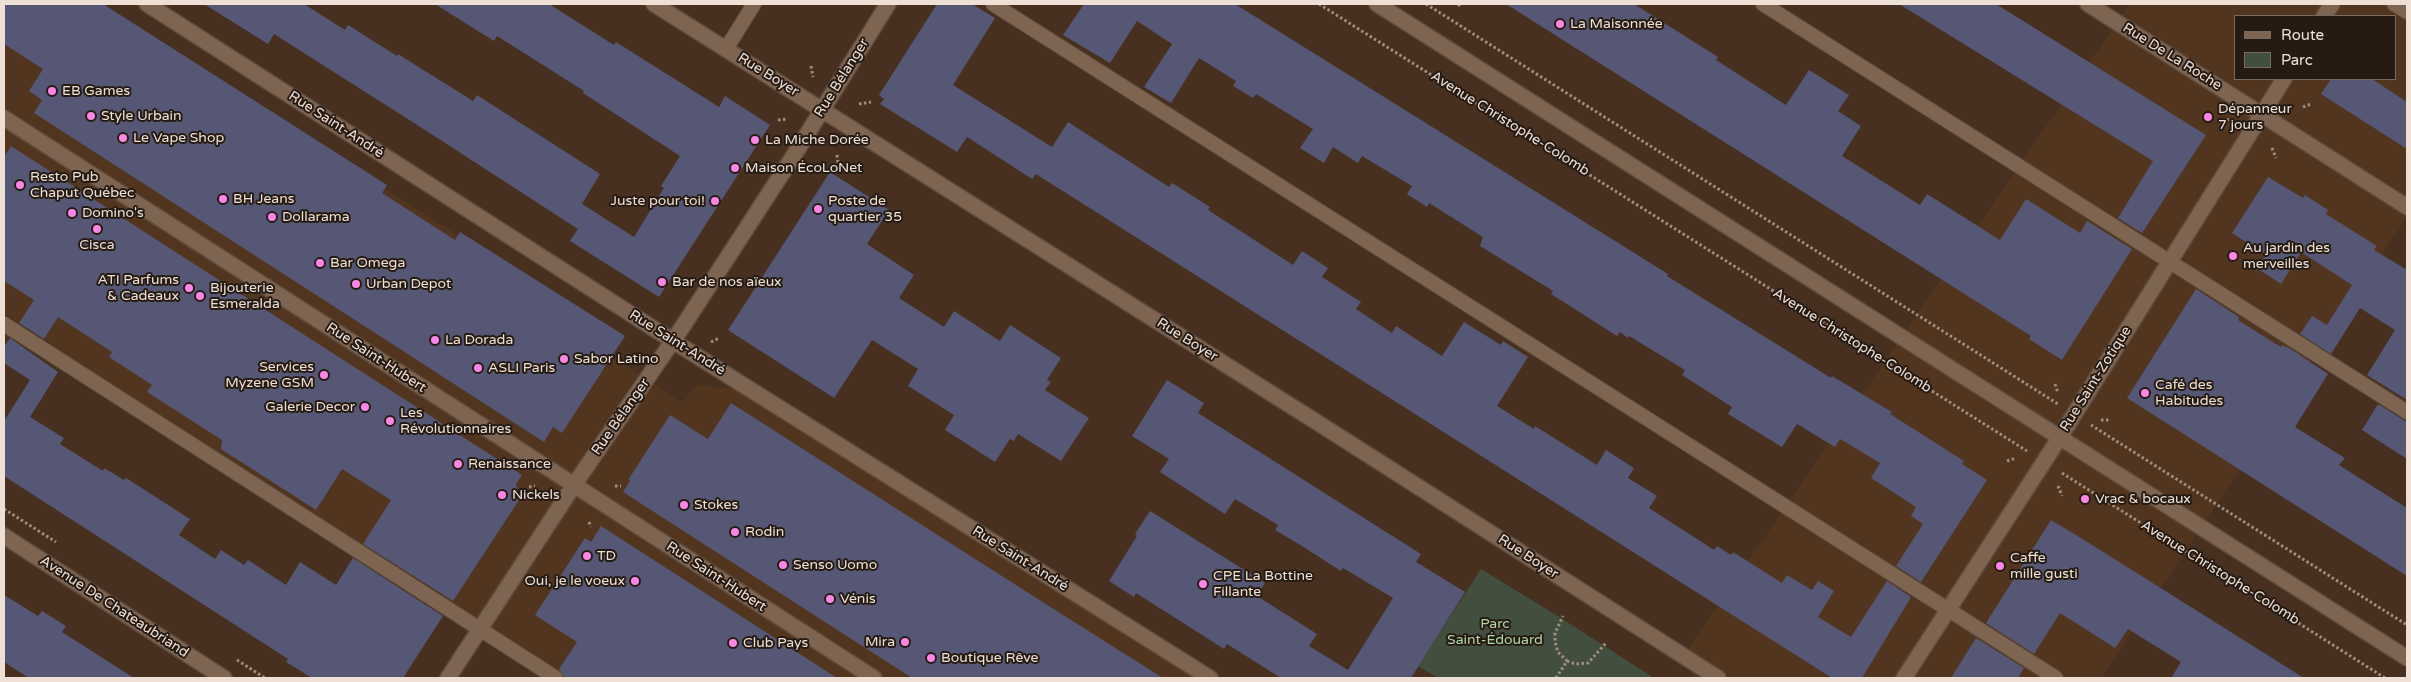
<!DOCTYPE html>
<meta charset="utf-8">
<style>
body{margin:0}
#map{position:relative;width:2411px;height:682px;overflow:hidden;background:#47301f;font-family:"Varela Round",sans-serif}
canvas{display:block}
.frame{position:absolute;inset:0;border:5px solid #efe0d6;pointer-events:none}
.legend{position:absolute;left:2234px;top:15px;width:162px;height:65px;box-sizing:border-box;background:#251b13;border:1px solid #766a61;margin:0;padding:6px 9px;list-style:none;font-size:15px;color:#efe0d6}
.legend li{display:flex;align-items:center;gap:10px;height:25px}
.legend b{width:25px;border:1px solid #766a61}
</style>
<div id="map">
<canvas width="2411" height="682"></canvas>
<div class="frame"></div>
<ul class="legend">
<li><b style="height:6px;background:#7e6552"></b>Route</li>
<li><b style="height:14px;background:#424e3e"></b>Parc</li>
</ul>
</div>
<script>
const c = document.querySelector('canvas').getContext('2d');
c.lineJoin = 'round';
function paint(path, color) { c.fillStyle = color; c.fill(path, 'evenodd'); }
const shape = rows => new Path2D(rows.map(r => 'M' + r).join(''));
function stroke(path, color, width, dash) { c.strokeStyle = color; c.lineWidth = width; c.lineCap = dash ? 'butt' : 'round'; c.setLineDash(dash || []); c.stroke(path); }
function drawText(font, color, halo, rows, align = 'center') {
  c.font = font + ' "Varela Round",sans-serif'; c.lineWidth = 4; c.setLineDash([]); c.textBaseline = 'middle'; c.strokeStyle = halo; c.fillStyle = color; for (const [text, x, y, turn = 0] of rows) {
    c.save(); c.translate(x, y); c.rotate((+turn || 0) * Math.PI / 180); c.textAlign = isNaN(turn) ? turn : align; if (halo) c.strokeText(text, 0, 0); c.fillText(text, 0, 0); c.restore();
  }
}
paint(shape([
 [4,4,96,4,617,337,608,354,683,402,696,385,753,391,1210,678,556,678,453,612,4,313],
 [2130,4,2407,4,2407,217,2101,678,1693,678,1685,653],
 [2235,16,2395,16,2395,79,2235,79]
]), '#51351f');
paint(shape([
 [1481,569,1561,618,1654,678,1438,678,1418,666]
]), '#424e3e');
paint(shape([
 [4,4,103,4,387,185,382,193,455,240,460,232,625,336,562,433,553,427,544,442,34,113,42,100,29,91,43,69,4,44],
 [204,4,304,4,345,30,348,25,397,56,398,54,473,101,477,95,600,174,582,204,634,237,664,188,661,186,680,156,583,93,584,91,497,36,494,41,435,4,549,4,614,45,616,42,719,107,725,96,770,125,659,297,570,241,578,229,422,128,274,34,268,44],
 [937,4,972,4,995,18,953,85,1052,147,1068,122,1169,187,1172,183,1210,207,1208,210,1293,265,1302,251,1328,268,1322,277,1361,302,1356,309,1392,333,1396,326,1442,356,1464,322,1501,345,1503,341,1528,357,1497,406,1534,429,1535,426,1597,465,1606,450,1634,468,1628,478,1657,496,1649,508,1714,550,1717,546,1731,555,1733,552,1782,583,1787,575,1812,590,1818,581,1834,591,1818,617,1851,637,1887,581,1911,597,1862,678,1832,678,1036,174,1032,179,967,137,957,152,880,104,884,99,879,95],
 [1084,4,1235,4,1668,274,1667,276,1831,378,1832,376,1892,412,1890,414,1964,461,1962,464,1987,480,1921,582,1896,566,1923,524,1911,516,1916,507,1871,478,1880,463,1840,439,1835,447,1797,424,1782,447,1728,414,1732,407,1682,375,1685,370,1629,336,1628,338,1620,332,1617,336,1551,294,1553,291,1480,246,1483,237,1429,203,1427,207,1407,194,1412,186,1362,156,1358,163,1333,147,1324,163,1300,148,1313,129,1256,94,1253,98,1233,86,1236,81,1199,58,1171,103,1144,87,1172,44,1137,21,1110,63,1063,35],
 [1506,4,1634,4,1718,57,1716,60,1786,105,1809,70,1849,95,1838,111,1861,126,1842,156,1920,205,1927,194,2000,240,2026,199,2080,233,2087,221,2132,249,2062,360,2029,339,2031,336],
 [1899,4,1996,4,2206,135,2142,233,2118,218,2153,161],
 [2331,79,2372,79,2407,102,2407,149,2321,94],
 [11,146,522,475,516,484,519,500,453,601,363,544,391,500,342,469,316,510,221,449,222,440,147,392,152,385,109,357,112,352,58,317,44,339,19,323,34,300,4,281,4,157],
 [830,172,889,210,867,244,914,275,899,298,944,327,954,311,1000,341,1010,325,1061,358,1047,380,1051,382,1045,390,1089,418,1061,461,1018,434,1014,441,1010,439,995,462,945,430,954,415,908,386,918,369,872,340,834,398,728,330],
 [2268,177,2303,198,2305,195,2328,210,2326,214,2377,246,2374,250,2407,270,2407,400,2367,375,2395,330,2360,308,2331,354,2300,334,2312,316,2327,325,2352,285,2301,252,2281,284,2258,269,2266,255,2232,233],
 [2196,289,2239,317,2238,320,2281,347,2282,345,2291,349,2328,374,2295,427,2345,458,2339,465,2407,508,2407,576,2127,398],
 [10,338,58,372,30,417,64,438,60,444,103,471,104,468,124,480,126,478,190,519,179,535,215,559,221,550,244,565,248,560,286,585,300,562,336,585,353,558,443,616,403,678,312,678,286,662,288,659,4,476,4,421,30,380,4,363,4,347],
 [1167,380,1204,403,1198,413,1421,554,1416,562,1465,592,1411,678,1281,678,1227,644,1224,649,1136,593,1134,597,1109,581,1137,536,1135,534,1150,511,1265,583,1257,596,1317,634,1309,646,1348,670,1393,598,1343,568,1341,571,1302,546,1275,530,1278,525,1235,499,1225,514,1160,472,1169,459,1132,436],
 [731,403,1052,608,1163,678,912,678,623,492,630,481,628,480,670,415,708,439],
 [2378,404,2407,422,2407,459,2362,430],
 [2051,520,2081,538,2304,678,2171,678,2181,662,2128,629,2115,648,2060,613,2034,654,1986,623],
 [601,526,837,678,565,678,559,669,577,642,535,615,585,538,591,542],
 [4,595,38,616,42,611,66,626,62,632,134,678,29,678,4,662],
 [1976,638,2024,668,2018,678,1951,678]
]), '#555775');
const lane = shape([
 [993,4,2056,678],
 [1763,4,2407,412],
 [2394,4,2407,12],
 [726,49,754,4],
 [4,324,556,678]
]);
const street = shape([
 [147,4,673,341,1210,678],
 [654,4,1326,428,1718,678],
 [2088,4,2407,207],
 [4,118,874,678]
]);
const secondary = shape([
 [1377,4,2407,658],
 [2324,16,2332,4],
 [4,536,224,678],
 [448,678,574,485,683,326,796,152,888,4],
 [1904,678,2060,437,2284,79]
]);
stroke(lane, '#5f4c3d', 16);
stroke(street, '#5f4c3d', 18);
stroke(secondary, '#5f4c3d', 18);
stroke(shape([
 [1319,4,2027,451],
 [1426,4,2058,404],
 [1458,6,1460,4],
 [811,66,813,77],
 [859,104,871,102],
 [2303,107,2311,104],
 [778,120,788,119],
 [2222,122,2229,119],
 [2272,148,2276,158],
 [837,155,838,163],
 [711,342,719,338],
 [2055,384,2058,393],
 [2101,420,2110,420],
 [2091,425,2407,625],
 [2007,461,2016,458],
 [2062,473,2385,678],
 [615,486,621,486],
 [2058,486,2062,496],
 [529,487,535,486],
 [4,509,56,542],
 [589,522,591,527],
 [237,660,265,678],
 [1567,661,1575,664,1588,663,1606,643],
 [1556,678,1567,661,1558,652,1555,642,1555,633,1563,616]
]), '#a08e80', 3, [2.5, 2.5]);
stroke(lane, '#7e6552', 14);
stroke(street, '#7e6552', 15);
stroke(secondary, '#7e6552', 15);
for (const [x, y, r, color] of [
 [1560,24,5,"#fb86e5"],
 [52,91,5,"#fb86e5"],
 [91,116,5,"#fb86e5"],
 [2208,117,5,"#fb86e5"],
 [123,138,5,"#fb86e5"],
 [755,140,5,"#fb86e5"],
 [735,168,5,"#fb86e5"],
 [20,185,5,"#fb86e5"],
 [223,199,5,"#fb86e5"],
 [715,201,5,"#fb86e5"],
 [818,209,5,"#fb86e5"],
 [72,213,5,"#fb86e5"],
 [272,217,5,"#fb86e5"],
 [97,229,5,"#fb86e5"],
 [2233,256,5,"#fb86e5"],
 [320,263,5,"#fb86e5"],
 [662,282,5,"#fb86e5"],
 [356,284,5,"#fb86e5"],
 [189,288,5,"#fb86e5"],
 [200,296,5,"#fb86e5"],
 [435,340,5,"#fb86e5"],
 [564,359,5,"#fb86e5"],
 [478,368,5,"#fb86e5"],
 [324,375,5,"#fb86e5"],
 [2145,393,5,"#fb86e5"],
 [365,407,5,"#fb86e5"],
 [390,421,5,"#fb86e5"],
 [458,464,5,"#fb86e5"],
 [502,495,5,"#fb86e5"],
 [2085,499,5,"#fb86e5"],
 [684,505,5,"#fb86e5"],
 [735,532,5,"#fb86e5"],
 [587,556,5,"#fb86e5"],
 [783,565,5,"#fb86e5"],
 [2000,566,5,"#fb86e5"],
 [635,581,5,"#fb86e5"],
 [1203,584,5,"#fb86e5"],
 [830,599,5,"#fb86e5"],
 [905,642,5,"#fb86e5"],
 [733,643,5,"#fb86e5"],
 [931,658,5,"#fb86e5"]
]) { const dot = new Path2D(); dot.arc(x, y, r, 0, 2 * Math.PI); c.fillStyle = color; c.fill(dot); stroke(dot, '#251b13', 2); }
drawText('14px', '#efe0d6', '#251b13', [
 ["La Maisonnée",1570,24],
 ["EB Games",62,91],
 ["Dépanneur",2218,109],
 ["7 jours",2218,125],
 ["Style Urbain",101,116],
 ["Le Vape Shop",133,138],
 ["La Miche Dorée",765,140],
 ["Maison ÉcoLoNet",745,168],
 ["Resto Pub",30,177],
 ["Chaput Québec",30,193],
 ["BH Jeans",233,199],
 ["Juste pour toi!",705,201,"right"],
 ["Poste de",828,201],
 ["quartier 35",828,217],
 ["Domino's",82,213],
 ["Dollarama",282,217],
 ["Cisca",97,245,"center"],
 ["Au jardin des",2243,248],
 ["merveilles",2243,264],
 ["Bar Omega",330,263],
 ["ATI Parfums",179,280,"right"],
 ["& Cadeaux",179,296,"right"],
 ["Bar de nos aïeux",672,282],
 ["Urban Depot",366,284],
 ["Bijouterie",210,288],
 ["Esmeralda",210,304],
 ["La Dorada",445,340],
 ["Sabor Latino",574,359],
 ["Services",314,367,"right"],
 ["Myzene GSM",314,383,"right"],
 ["ASLI Paris",488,368],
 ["Café des",2155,385],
 ["Habitudes",2155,401],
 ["Galerie Decor",355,407,"right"],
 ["Les",400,413],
 ["Révolutionnaires",400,429],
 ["Renaissance",468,464],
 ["Nickels",512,495],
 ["Vrac & bocaux",2095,499],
 ["Stokes",694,505],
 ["Rodin",745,532],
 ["TD",597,556],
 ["Caffe",2010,558],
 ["mille gusti",2010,574],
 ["Senso Uomo",793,565],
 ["CPE La Bottine",1213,576],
 ["Fillante",1213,592],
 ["Oui, je le voeux",625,581,"right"],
 ["Vénis",840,599],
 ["Mira",895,642,"right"],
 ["Club Pays",743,643],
 ["Boutique Rêve",941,658]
], 'left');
drawText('14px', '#efe0d6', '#251b13', [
 ["Rue De La Roche",2172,57,32],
 ["Rue Boyer",768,75,32],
 ["Rue Bélanger",842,78,-58],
 ["Avenue Christophe-Colomb",1510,124,32],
 ["Rue Saint-André",336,125,33],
 ["Rue Boyer",1187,340,32],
 ["Avenue Christophe-Colomb",1852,341,32],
 ["Rue Saint-André",677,343,32],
 ["Rue Saint-Hubert",376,358,33],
 ["Rue Saint-Zotique",2096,379,-58],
 ["Rue Bélanger",621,417,-55],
 ["Rue Boyer",1528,557,33],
 ["Rue Saint-André",1020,559,32],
 ["Avenue Christophe-Colomb",2220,573,32],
 ["Rue Saint-Hubert",716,577,33],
 ["Avenue De Chateaubriand",114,607,33]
]);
drawText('14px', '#b1d6a4', '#251b13', [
 ["Parc",1495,624],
 ["Saint-Édouard",1495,640]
]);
</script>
